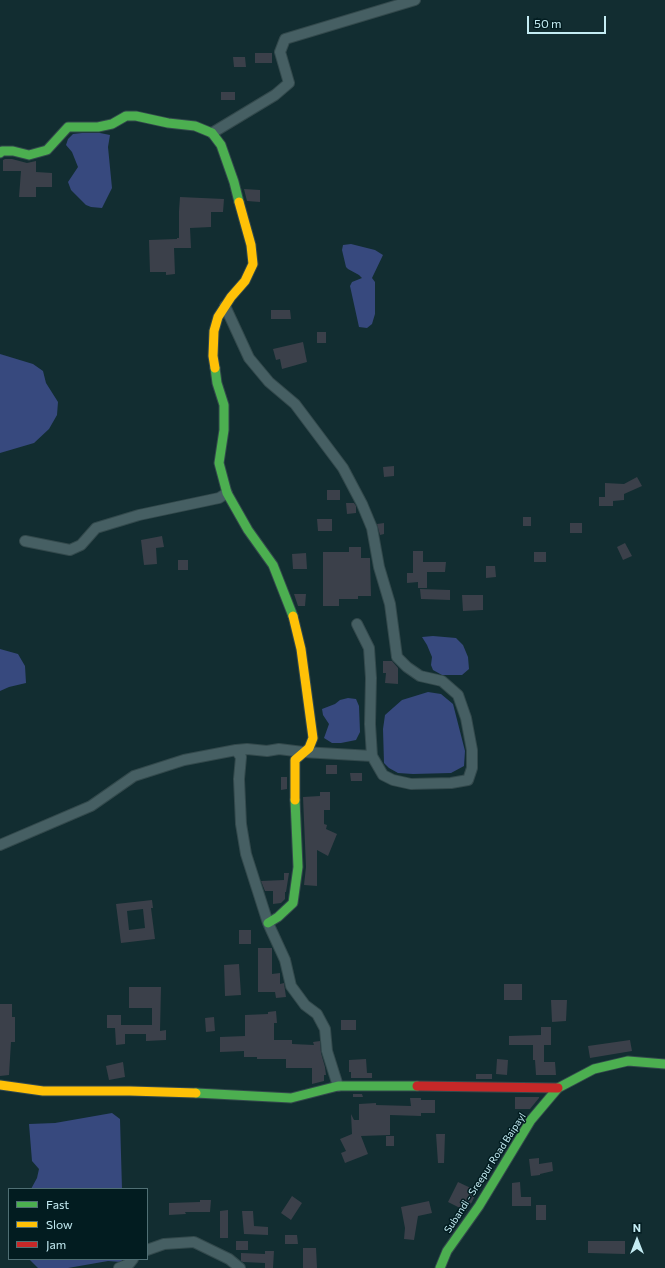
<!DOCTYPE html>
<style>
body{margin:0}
#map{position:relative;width:665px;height:1268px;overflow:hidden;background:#122d31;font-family:Commissioner,sans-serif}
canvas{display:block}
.legend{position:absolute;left:8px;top:1188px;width:140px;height:72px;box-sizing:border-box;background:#021c20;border:1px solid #506f74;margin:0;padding:5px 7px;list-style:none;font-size:12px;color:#c4ecf3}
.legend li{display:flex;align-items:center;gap:8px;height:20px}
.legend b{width:20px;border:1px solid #506f74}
.north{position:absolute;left:617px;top:1220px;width:40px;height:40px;-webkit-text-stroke:3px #021c20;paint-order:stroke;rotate:0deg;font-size:11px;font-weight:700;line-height:16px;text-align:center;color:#c4ecf3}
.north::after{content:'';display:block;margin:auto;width:14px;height:18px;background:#c4ecf3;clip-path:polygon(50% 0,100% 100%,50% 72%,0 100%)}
.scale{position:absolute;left:527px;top:16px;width:79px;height:18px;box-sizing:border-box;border:2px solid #c4ecf3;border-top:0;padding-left:5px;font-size:12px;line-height:14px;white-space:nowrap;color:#c4ecf3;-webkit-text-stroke:3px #021c20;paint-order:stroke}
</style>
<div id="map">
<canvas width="665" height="1268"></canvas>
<ul class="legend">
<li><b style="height:5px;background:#4caf50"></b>Fast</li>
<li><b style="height:5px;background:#ffc107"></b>Slow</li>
<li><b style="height:5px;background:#c62828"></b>Jam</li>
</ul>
<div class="north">N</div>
<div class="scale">50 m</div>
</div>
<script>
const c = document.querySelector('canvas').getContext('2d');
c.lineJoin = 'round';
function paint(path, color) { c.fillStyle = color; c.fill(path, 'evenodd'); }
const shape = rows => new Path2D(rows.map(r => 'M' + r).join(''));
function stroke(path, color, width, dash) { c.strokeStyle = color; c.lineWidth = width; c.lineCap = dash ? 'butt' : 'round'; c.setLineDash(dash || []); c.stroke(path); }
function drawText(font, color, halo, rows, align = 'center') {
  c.font = font + ' Commissioner,sans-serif'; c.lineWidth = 3; c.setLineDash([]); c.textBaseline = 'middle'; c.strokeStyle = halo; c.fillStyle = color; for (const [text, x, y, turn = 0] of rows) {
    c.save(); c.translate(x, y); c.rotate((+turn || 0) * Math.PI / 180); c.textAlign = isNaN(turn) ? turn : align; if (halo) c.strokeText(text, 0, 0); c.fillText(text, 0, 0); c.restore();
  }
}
paint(shape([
 [82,133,100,133,110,135,108,147,112,188,102,208,91,207,86,205,71,190,68,182,78,167,72,152,66,145,68,139,73,134],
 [351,244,375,250,383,255,372,278,375,282,375,314,372,324,367,328,359,327,350,286,352,282,362,278,359,275,348,269,346,267,342,250,343,245],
 [0,354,33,364,43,371,46,383,58,402,57,415,49,429,34,443,0,453],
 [433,636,456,638,463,645,468,657,469,669,462,675,442,675,433,670,431,665,432,657,427,645,422,637],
 [0,649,18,654,25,666,26,683,9,687,0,691],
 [428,692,441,694,453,704,465,751,464,766,451,773,413,774,398,773,389,768,384,763,383,729,385,715,402,700],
 [348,698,356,699,359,706,360,732,356,740,341,743,332,743,324,738,329,724,323,715,322,709,335,704,340,700],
 [112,1113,120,1119,122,1189,31,1189,37,1178,39,1169,32,1161,29,1124,55,1123],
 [29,1259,123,1259,121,1262,108,1261,68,1268,38,1268]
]), '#37497e');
paint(shape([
 [255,53,272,53,272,63,255,63],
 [233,57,245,57,246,67,234,67],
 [221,92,235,92,235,100,221,100],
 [5,159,12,159,27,163,36,161,36,172,52,173,52,187,36,187,36,197,19,197,21,171,3,171,3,160],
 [244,189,260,190,260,202,247,201],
 [180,197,224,199,223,212,211,212,211,227,190,228,191,248,174,248,175,274,166,275,166,272,150,272,149,240,177,239,177,238,179,238,179,211],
 [271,310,290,310,291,319,271,319],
 [317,332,326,332,326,343,317,343],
 [303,342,307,362,282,369,280,359,276,360,273,349],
 [394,466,394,476,384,477,383,467],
 [637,477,642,486,624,494,624,500,613,501,613,506,599,506,599,497,605,497,605,483,624,484],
 [327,490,340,490,340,500,327,500],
 [346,503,354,503,356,506,356,513,347,514],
 [523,517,531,517,531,526,523,526],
 [317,519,332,519,332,531,318,531],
 [384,523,384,534,380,535,377,524],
 [570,523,582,523,582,533,570,533],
 [162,536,164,547,156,548,157,564,144,565,141,540],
 [625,543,632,556,623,560,617,547],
 [349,547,361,547,361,558,370,558,371,596,358,596,358,599,339,599,339,606,323,606,323,552,349,552],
 [413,551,423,551,423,562,446,562,445,572,427,572,427,588,418,588,418,582,407,583,407,573,413,573],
 [534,552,546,552,546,562,534,562],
 [306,553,307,569,293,569,292,554],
 [178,560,188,560,188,570,178,570],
 [486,566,495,566,496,577,486,578],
 [420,589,450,590,450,600,421,599],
 [294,594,306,594,305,606,298,606],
 [462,595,483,595,483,610,463,611],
 [383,661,392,661,398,668,398,684,385,683,386,673,383,673],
 [326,765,337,765,337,774,326,774],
 [350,773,362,773,362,781,351,781],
 [281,777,287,777,287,789,281,790],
 [320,792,330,792,330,810,324,810,324,824,327,825,326,829,337,834,328,856,317,850,317,886,304,885,306,867,303,797,320,796],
 [284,873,289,873,286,892,285,892,285,899,281,903,273,904,273,891,265,891,261,881,284,880],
 [152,900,153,908,151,908,155,939,121,943,116,904],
 [143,909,145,928,129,930,127,911],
 [239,930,251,930,251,944,239,944],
 [258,948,272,948,272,974,280,973,280,984,284,983,286,997,276,998,275,992,258,992],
 [239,964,241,995,225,996,224,965],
 [504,984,522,984,522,1000,504,1000],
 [129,987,161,987,160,1031,166,1030,166,1040,146,1041,146,1034,125,1034,125,1044,116,1045,115,1028,107,1028,107,1015,121,1015,121,1025,152,1025,152,1008,129,1008],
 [551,1000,567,1000,566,1021,552,1022],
 [0,1004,12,1004,12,1017,15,1017,15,1042,11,1042,9,1075,0,1076],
 [276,1011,277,1023,274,1023,274,1040,292,1040,292,1044,314,1045,313,1042,320,1041,321,1053,325,1067,326,1075,324,1075,324,1081,312,1084,312,1068,286,1068,286,1059,257,1059,257,1057,244,1057,244,1051,220,1052,220,1037,245,1036,245,1015,268,1014,268,1012],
 [214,1017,215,1031,206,1032,205,1018],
 [341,1020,356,1020,356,1030,341,1030],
 [541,1027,551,1027,551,1045,544,1045,544,1062,555,1062,556,1075,536,1075,535,1060,533,1060,533,1045,509,1045,509,1036,541,1035],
 [630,1040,632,1051,590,1058,588,1046],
 [366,1059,367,1073,372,1073,372,1078,351,1078,351,1072,349,1072,349,1060],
 [497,1059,508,1060,507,1075,496,1074],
 [123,1062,125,1077,109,1080,106,1066],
 [476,1074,492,1074,492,1079,476,1079],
 [353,1094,362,1094,363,1097,353,1097],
 [515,1097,539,1097,539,1098,530,1109,515,1109],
 [410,1098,421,1098,421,1100,435,1100,435,1113,421,1113,421,1116,390,1115,390,1135,361,1136,368,1154,345,1163,341,1153,346,1151,340,1139,352,1134,351,1114,354,1120,359,1120,359,1104,376,1103,376,1105,411,1106],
 [436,1134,445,1134,444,1163,438,1163],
 [386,1136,394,1136,394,1146,386,1146],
 [539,1158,539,1164,552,1162,553,1171,540,1174,540,1175,531,1176,529,1159],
 [458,1182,477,1191,472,1202,466,1211,448,1202],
 [520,1182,521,1197,531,1197,531,1206,512,1206,512,1183],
 [292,1196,302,1203,291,1220,281,1213],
 [200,1200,211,1200,210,1212,185,1212,186,1214,169,1215,169,1203,200,1202],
 [429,1201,432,1213,418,1216,414,1240,404,1239,405,1228,401,1207],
 [536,1205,546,1205,546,1220,536,1220],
 [228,1210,228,1238,220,1238,220,1211],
 [242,1211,253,1211,254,1226,268,1227,268,1235,244,1234],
 [285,1235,297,1235,298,1244,285,1244],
 [236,1241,248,1241,248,1250,236,1250],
 [588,1241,625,1241,625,1254,588,1253],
 [303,1248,316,1248,317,1268,303,1268],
 [265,1251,274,1251,273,1268,265,1268,265,1263,243,1262,241,1261,241,1253,265,1254]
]), '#3b404a');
const street = shape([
 [212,133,275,95,289,83,280,52,285,39,415,0],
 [225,306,249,358,269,382,295,404,343,468,362,504,372,528,379,567,390,604,397,657,407,667,420,676,442,681,458,695,466,718,472,750,472,768,468,780,451,783,411,784,393,780,383,775,372,756,303,752,279,749,267,751,247,749,236,750],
 [25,541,70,550,81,545,96,528,139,515,219,498,227,493],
 [357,624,369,648,371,678,370,724,372,756],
 [0,845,91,806,134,776,184,760,236,750,241,757,239,779,241,824,246,854,268,923,285,960,291,986,305,1005,317,1014,325,1029,327,1051,338,1086],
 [147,1250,164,1244,194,1242,229,1259,240,1268],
 [119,1268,129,1264,133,1259]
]);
const fast = shape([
 [0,153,2,151,13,151,29,155,47,150,68,127,98,127,112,124,126,116,136,116,168,123,195,126,212,133,221,145,234,182,239,202],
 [215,368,217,383,224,405,224,430,219,463,227,493,248,530,273,565,293,616],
 [268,923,278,917,293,903,298,867,295,800],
 [196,1093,291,1098,338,1086,417,1086],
 [440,1268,447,1251,479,1206,531,1120,558,1088,594,1069,628,1061,665,1064]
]);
const slow = shape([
 [215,368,213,356,214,331,218,317,231,297,245,281,253,264,251,245,239,202],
 [293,616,301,649,313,738,309,748,295,760,295,800],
 [0,1085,43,1091,130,1091,196,1093]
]);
const jam = shape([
 [417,1086,558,1088]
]);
stroke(street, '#33494c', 12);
stroke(fast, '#33494c', 11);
stroke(slow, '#33494c', 11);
stroke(jam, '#33494c', 11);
stroke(street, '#465f63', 10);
stroke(fast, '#4caf50', 9);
stroke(slow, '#ffc107', 9);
stroke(jam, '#c62828', 9);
drawText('10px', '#c4ecf3', '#021c20', [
 ["Subandi - Sreepur Road Baipayl",485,1173,-57]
]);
</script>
